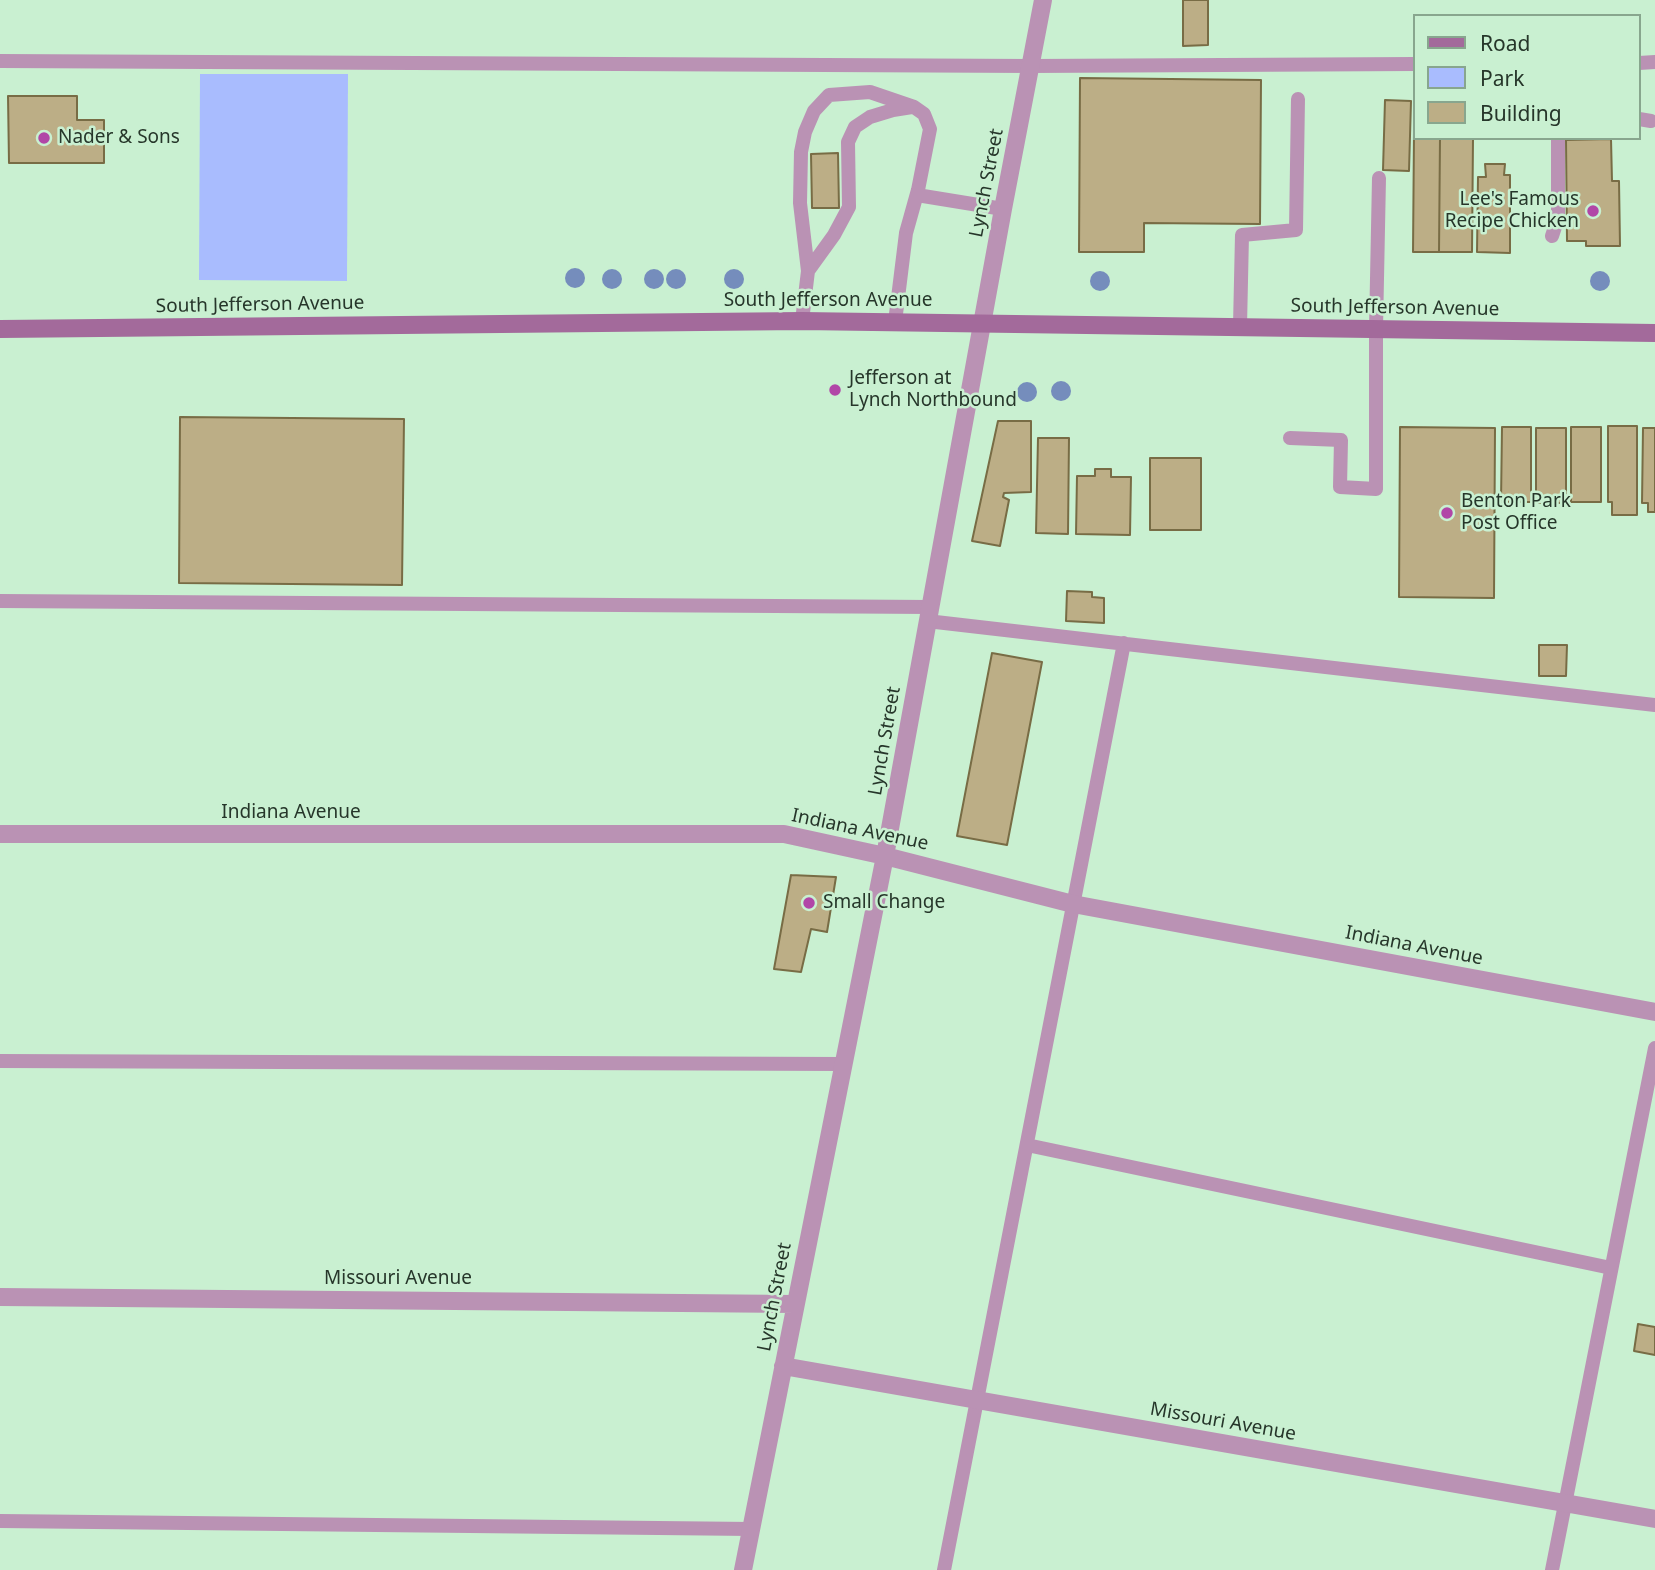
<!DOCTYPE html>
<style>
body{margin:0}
#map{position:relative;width:1655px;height:1570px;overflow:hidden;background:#c9f0d1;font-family:"Noto Sans",sans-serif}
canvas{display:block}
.legend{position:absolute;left:1413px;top:14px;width:228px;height:126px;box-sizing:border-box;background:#c9f0d1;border:2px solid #88a68e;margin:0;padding:9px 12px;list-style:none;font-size:21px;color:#26362a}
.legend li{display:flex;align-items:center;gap:14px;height:35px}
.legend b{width:35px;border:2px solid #88a68e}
</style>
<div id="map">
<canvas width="1655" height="1570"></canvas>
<ul class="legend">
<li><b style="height:9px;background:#a36a9b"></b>Road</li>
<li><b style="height:19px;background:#a9bcfe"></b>Park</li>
<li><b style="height:19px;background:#bcae86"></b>Building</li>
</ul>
</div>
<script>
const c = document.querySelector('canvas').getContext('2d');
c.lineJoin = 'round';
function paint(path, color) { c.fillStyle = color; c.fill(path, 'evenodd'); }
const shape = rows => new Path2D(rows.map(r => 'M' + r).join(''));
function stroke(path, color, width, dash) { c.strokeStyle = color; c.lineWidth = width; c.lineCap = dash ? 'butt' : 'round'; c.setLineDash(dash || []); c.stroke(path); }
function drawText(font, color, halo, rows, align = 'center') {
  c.font = font + ' "Noto Sans",sans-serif'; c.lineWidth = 5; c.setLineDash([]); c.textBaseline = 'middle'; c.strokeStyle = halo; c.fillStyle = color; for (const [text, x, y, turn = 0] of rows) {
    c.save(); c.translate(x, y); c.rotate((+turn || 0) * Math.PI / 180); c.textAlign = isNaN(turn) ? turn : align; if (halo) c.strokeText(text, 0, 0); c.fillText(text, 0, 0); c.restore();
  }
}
paint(shape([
 [200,74,348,74,347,281,199,280]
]), '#a9bcfe');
const building = shape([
 [1183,0,1208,0,1208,45,1183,46,1183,0],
 [1080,78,1261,80,1260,224,1144,223,1144,252,1079,252,1080,78],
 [8,96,77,96,77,120,104,120,104,163,9,163,8,96],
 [1385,100,1411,101,1409,171,1383,170,1385,100],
 [1414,133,1415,138,1440,138,1439,252,1413,252,1414,133],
 [1440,138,1473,138,1472,252,1439,252,1440,138],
 [1611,139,1612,181,1619,181,1620,246,1586,246,1586,241,1567,241,1566,140,1611,139],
 [838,153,839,208,812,208,811,154,838,153],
 [1485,164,1505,164,1504,175,1510,175,1510,253,1477,252,1478,177,1486,177,1485,164],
 [180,417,404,419,402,585,179,583,180,417],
 [998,421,1031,421,1031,492,1004,493,1003,497,1009,500,1000,546,972,541,998,421],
 [1608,426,1637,426,1637,515,1612,515,1612,502,1608,502,1608,426],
 [1400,427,1495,428,1494,598,1399,597,1400,427],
 [1502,427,1531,427,1531,502,1501,502,1502,427],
 [1571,427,1601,427,1601,502,1571,502,1571,427],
 [1536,428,1566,428,1566,503,1536,503,1536,428],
 [1643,428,1655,428,1655,512,1648,512,1648,503,1642,503,1643,428],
 [1038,438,1069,438,1068,534,1036,533,1038,438],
 [1150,458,1201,458,1201,530,1150,530,1150,458],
 [1095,469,1111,469,1111,477,1131,477,1130,535,1076,534,1077,476,1095,476,1095,469],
 [1067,591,1092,592,1092,597,1104,598,1104,623,1066,621,1067,591],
 [1539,645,1567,645,1566,676,1539,676,1539,645],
 [992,653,1042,662,1007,845,957,836,992,653],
 [791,875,836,877,827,932,811,929,801,972,774,969,791,875],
 [1638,1324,1655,1327,1655,1355,1634,1351,1638,1324]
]);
paint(building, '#bcae86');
stroke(building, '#786c45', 2);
stroke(shape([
 [0,61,1031,66,1415,64],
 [1639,63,1655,62],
 [1639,119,1651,121],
 [917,195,1003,209],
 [1552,236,1558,218,1558,138],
 [808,271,834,235,849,207,848,142,855,127,870,117,893,110,912,107],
 [802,321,808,271,800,203,801,152,805,132,814,111,829,95,870,92,914,107,924,114,930,129,918,190,906,233,895,322],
 [1240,326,1242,235,1296,230,1298,99],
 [1290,438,1341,440,1340,487,1376,489,1376,329,1379,178],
 [0,601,930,607],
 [927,621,1655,705],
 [0,1061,842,1064],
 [1027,1145,1611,1268],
 [0,1521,752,1529],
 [944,1570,1124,643],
 [1552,1570,1655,1048]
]), '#ba92b4', 14);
stroke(shape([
 [0,834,784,834,885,856,1073,904,1655,1012],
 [0,1297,795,1304],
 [783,1366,1655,1519],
 [743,1570,885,856,1003,209,1043,0]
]), '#ba92b4', 18);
stroke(shape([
 [0,329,802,321,1655,333]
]), '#a36a9b', 18);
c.fillStyle = '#758dbc';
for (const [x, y] of [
 [575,278],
 [612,279],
 [654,279],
 [676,279],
 [734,279],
 [1100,281],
 [1600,281],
 [1061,391],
 [1027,392]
]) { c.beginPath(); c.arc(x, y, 10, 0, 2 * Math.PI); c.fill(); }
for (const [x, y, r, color] of [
 [44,138,7,"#b146a7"],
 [1593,211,7,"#b146a7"],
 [835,390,7,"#b146a7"],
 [1447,513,7,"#b146a7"],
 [809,903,7,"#b146a7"]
]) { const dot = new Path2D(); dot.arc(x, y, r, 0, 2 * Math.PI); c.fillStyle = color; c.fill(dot); stroke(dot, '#c9f0d1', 2.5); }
drawText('19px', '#26362a', '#c9f0d1', [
 ["Nader & Sons",58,138],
 ["Lee's Famous",1579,200,"right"],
 ["Recipe Chicken",1579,222,"right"],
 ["Jefferson at",849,379],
 ["Lynch Northbound",849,401],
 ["Benton Park",1461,502],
 ["Post Office",1461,524],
 ["Small Change",823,903]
], 'left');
drawText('19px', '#26362a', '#c9f0d1', [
 ["Lynch Street",987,183,-79],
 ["South Jefferson Avenue",828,301],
 ["South Jefferson Avenue",260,305,-1],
 ["South Jefferson Avenue",1395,308,1],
 ["Lynch Street",885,741,-80],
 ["Indiana Avenue",291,813],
 ["Indiana Avenue",860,830,12],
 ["Indiana Avenue",1414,946,11],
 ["Missouri Avenue",398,1279],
 ["Lynch Street",775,1297,-79],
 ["Missouri Avenue",1223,1422,10]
]);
</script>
